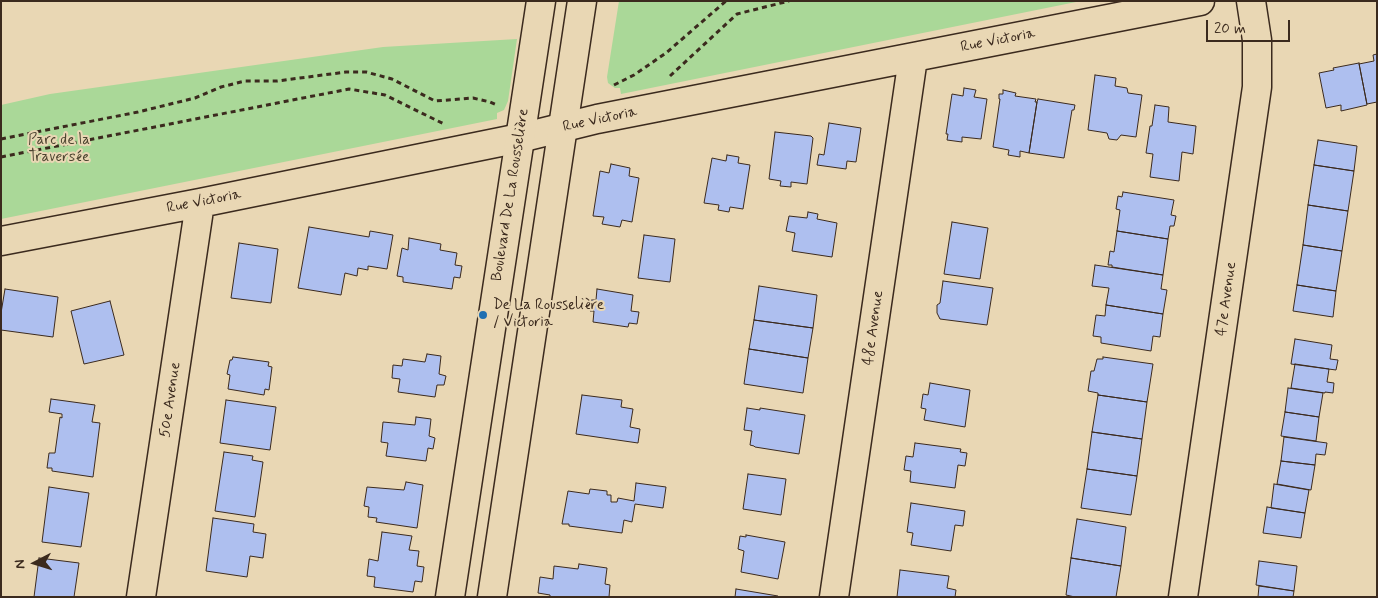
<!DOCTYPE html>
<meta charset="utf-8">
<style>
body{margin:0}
#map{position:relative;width:1378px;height:598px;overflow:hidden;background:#e9d7b4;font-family:Mynerve,sans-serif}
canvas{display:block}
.frame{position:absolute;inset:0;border:2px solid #3b2a1e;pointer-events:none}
.north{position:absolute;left:10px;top:538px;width:50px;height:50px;-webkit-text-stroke:4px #e9d7b4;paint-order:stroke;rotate:265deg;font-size:14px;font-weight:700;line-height:20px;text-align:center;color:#3b2a1e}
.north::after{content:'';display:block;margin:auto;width:18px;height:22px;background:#3b2a1e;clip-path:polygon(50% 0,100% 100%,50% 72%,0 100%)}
.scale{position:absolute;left:1206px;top:20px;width:84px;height:22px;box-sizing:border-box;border:2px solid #3b2a1e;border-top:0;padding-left:6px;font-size:15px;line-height:18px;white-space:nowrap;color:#3b2a1e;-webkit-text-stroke:4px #e9d7b4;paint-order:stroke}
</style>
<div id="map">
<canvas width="1378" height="598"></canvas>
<div class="frame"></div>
<div class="north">N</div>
<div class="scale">20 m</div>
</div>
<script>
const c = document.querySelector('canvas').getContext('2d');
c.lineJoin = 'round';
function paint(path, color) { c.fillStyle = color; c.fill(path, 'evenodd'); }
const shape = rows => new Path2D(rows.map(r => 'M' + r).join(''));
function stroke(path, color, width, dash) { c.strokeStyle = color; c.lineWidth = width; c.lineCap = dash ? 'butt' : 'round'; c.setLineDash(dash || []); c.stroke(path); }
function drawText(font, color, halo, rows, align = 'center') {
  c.font = font + ' Mynerve,sans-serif'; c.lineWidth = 4; c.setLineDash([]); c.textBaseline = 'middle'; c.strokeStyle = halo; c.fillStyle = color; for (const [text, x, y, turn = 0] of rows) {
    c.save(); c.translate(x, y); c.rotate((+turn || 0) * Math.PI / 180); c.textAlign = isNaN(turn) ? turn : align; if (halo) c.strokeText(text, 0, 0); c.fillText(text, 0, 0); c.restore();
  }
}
paint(shape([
 [619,1,1081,1,621,94,620,88,615,88,608,83,607,77],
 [517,39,508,101,504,110,497,113,497,119,1,219,1,105,50,94,383,47]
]), '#aad898');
const building = shape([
 [1377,54,1377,102,1367,104,1359,64,1374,61,1373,55,1377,54],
 [1359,63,1367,105,1341,111,1341,105,1326,108,1319,73,1334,70,1333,68,1359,63],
 [1095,75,1116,78,1115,86,1127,88,1128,93,1142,95,1136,137,1121,135,1117,140,1109,139,1107,133,1088,130,1095,75],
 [964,88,976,90,974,97,987,99,981,139,962,137,962,142,947,140,948,134,946,134,952,94,963,96,964,88],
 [1003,90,1016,93,1015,96,1036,99,1035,102,1037,102,1029,153,1020,151,1020,157,1008,155,1009,150,993,147,1000,99,999,99,999,94,1003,94,1003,90],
 [1038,99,1075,105,1074,110,1072,110,1064,158,1029,153,1037,102,1038,99],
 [1155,105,1169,107,1168,122,1196,126,1193,154,1182,152,1179,181,1150,177,1153,154,1146,153,1150,126,1152,126,1155,105],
 [829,123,861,128,856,162,847,161,846,169,817,165,819,154,824,155,829,123],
 [775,132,811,136,813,138,807,184,791,182,791,187,780,186,781,181,769,179,775,132],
 [1318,140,1357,146,1354,171,1314,165,1318,140],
 [727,155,739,157,738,163,750,165,743,209,730,207,729,212,718,210,719,205,704,203,712,158,726,161,727,155],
 [611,164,630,168,629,176,639,178,632,222,622,220,620,227,602,224,604,217,593,216,600,171,609,173,611,164],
 [1314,165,1354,171,1348,211,1308,205,1314,165],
 [1123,192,1174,200,1171,215,1176,216,1174,226,1170,226,1168,239,1117,231,1120,210,1116,209,1118,196,1122,197,1123,192],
 [1308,205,1348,211,1342,251,1303,245,1308,205],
 [808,212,818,214,817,219,837,223,832,257,792,251,795,233,786,231,789,216,807,218,808,212],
 [952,222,988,228,980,279,944,274,952,222],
 [309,227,369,237,370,231,393,235,387,269,368,266,368,270,358,268,357,276,345,273,341,295,298,288,309,227],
 [1117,231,1168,239,1163,275,1112,267,1112,265,1108,265,1110,251,1114,252,1117,231],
 [644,235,675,239,670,282,638,278,644,235],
 [409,238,441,244,440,250,457,253,455,265,462,266,460,278,454,277,452,289,403,282,403,277,397,276,402,248,408,250,409,238],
 [239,243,278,249,271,303,231,298,239,243],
 [1303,245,1342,251,1336,291,1297,285,1303,245],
 [1095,265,1163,275,1161,289,1167,290,1163,314,1106,305,1109,288,1092,286,1095,265],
 [943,281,993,288,987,325,940,319,937,313,937,305,940,303,943,281],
 [1297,285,1336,291,1333,317,1293,311,1297,285],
 [759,286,817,295,813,328,754,320,759,286],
 [5,289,58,297,53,337,1,330,1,313,5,289],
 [597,289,633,295,631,311,639,312,637,324,629,323,628,327,593,322,594,311,590,311,591,300,596,300,597,289],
 [110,301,124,355,84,364,71,311,110,301],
 [1106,305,1163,314,1160,337,1153,336,1151,351,1101,343,1101,337,1093,336,1096,315,1105,316,1106,305],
 [754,320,813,328,808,358,749,349,754,320],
 [1295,339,1332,345,1330,359,1338,360,1336,370,1291,364,1295,339],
 [749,349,808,358,803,393,744,384,749,349],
 [427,354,441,356,439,374,446,376,444,385,437,385,435,397,398,392,400,379,392,378,393,365,402,366,403,359,425,362,427,354],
 [233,357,269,362,268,366,272,367,269,390,265,389,264,395,228,389,230,375,227,374,230,360,232,360,233,357],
 [1103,357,1153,364,1147,402,1098,395,1098,393,1088,391,1091,371,1094,371,1097,359,1103,359,1103,357],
 [1295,364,1329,369,1327,382,1334,383,1333,393,1325,392,1325,393,1291,388,1295,364],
 [930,383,970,390,965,427,924,420,926,409,921,408,923,394,928,395,930,383],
 [1288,388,1323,393,1319,417,1285,412,1288,388],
 [582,395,622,400,621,407,633,409,630,427,640,429,638,443,576,434,582,395],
 [1098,395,1147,402,1142,439,1092,432,1098,395],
 [51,399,95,405,92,422,100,423,93,477,52,471,52,468,47,468,49,453,55,453,60,417,62,418,62,414,49,412,51,399],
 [226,400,276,407,270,450,220,443,226,400],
 [747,408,760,410,760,408,805,415,799,454,755,447,754,446,750,445,752,431,744,430,747,408],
 [1285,412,1319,417,1316,441,1281,436,1285,412],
 [416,417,431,419,429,436,435,438,433,449,428,448,426,461,386,456,388,443,381,442,383,422,415,425,416,417],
 [1092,432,1142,439,1137,476,1087,469,1092,432],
 [1284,437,1327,443,1325,455,1316,454,1315,465,1281,461,1284,437],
 [915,443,961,449,960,452,967,453,965,466,958,465,955,488,910,482,911,471,904,470,906,456,913,457,915,443],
 [224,452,253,456,252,460,263,462,255,517,215,511,224,452],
 [1281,461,1315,465,1311,490,1277,484,1281,461],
 [1087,469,1137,476,1131,515,1081,508,1087,469],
 [748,474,786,479,781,515,743,509,748,474],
 [406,482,423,485,417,528,376,522,377,518,368,517,369,507,364,506,367,487,404,490,406,482],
 [636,483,666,487,663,508,635,504,632,522,624,520,622,533,569,526,569,524,562,524,568,491,589,494,590,489,607,491,607,495,611,495,611,502,617,502,618,498,634,501,636,483],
 [1274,484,1309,490,1305,513,1271,508,1274,484],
 [49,487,89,493,81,547,42,542,49,487],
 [911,503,965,511,963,526,955,525,951,551,911,545,913,533,907,532,911,503],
 [1267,507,1305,513,1301,538,1263,533,1267,507],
 [213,518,254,524,253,532,266,534,263,558,250,556,247,577,206,571,213,518],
 [1077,519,1126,527,1121,566,1071,558,1077,519],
 [382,532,412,536,409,550,419,551,417,566,424,567,422,582,415,581,413,592,374,587,375,577,367,576,369,559,378,561,382,532],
 [746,535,785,542,778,579,741,572,744,551,738,549,740,536,746,537,746,535],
 [39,558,79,563,74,597,34,597,39,558],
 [1071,558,1121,566,1116,597,1075,597,1066,595,1071,558],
 [1259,561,1297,566,1294,591,1256,585,1259,561],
 [579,564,607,568,605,584,610,585,609,597,550,597,550,595,538,593,540,577,553,579,554,566,578,569,579,564],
 [900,570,949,576,947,588,956,590,955,597,897,597,900,570],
 [1259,586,1294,591,1293,597,1258,597,1259,586],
 [736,589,778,596,778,597,735,597,736,589]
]);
paint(building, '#aebfef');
stroke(building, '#3b2a1e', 1);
const street = shape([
 [1,241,200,203,520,138,597,119,1200,1],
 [141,597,200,203],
 [834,597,913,58],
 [1183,597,1257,87,1257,40,1251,1]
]);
const secondary = shape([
 [450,597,541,1],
 [492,597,582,1]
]);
stroke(street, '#3b2a1e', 31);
stroke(secondary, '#3b2a1e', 31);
stroke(shape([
 [670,76,737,14,789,1],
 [614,85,634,75,666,53,726,1],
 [1,139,138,112,195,98,221,87,245,81,277,81,346,72,366,72,392,79,435,101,473,98,490,102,497,105],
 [1,157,349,89,385,95,444,124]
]), '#3b2a1e', 3, [5, 4]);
stroke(street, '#e9d7b4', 28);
stroke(secondary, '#e9d7b4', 28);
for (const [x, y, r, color] of [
 [483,315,5,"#1f6fb2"]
]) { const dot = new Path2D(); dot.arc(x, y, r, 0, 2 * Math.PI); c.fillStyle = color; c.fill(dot); stroke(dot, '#e9d7b4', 2); }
drawText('15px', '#3b2a1e', '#e9d7b4', [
 ["Rue Victoria",998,41,-11],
 ["Rue Victoria",600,120,-12],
 ["Boulevard De La Rousselière",511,195,-81],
 ["Rue Victoria",204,202,-11],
 ["47e Avenue",1227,299,-82],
 ["48e Avenue",874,328,-82],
 ["50e Avenue",171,400,-82]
]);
drawText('15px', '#4c4430', '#e9d7b4', [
 ["Parc de la",59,141],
 ["Traversée",59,158]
]);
drawText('15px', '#3b2a1e', '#e9d7b4', [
 ["De La Rousselière",493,306],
 ["/ Victoria",493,323]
], 'left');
</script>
